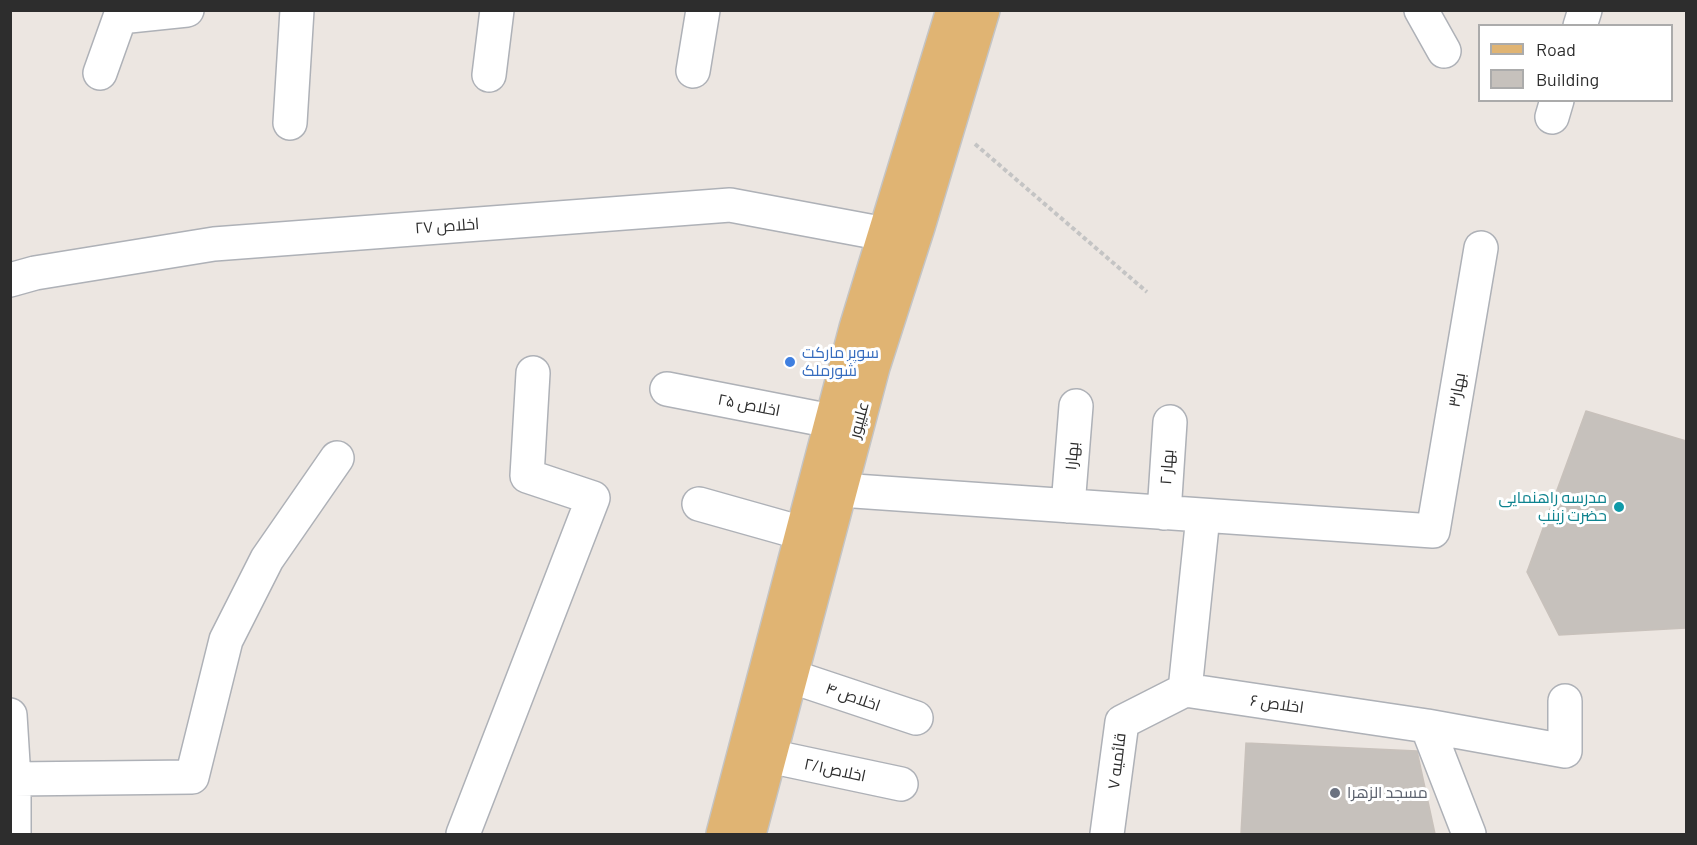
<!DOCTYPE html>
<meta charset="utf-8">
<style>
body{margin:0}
#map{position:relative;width:1697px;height:845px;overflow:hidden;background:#ece6e1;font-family:Barlow,sans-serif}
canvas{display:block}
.frame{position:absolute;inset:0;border:12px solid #2d2d2d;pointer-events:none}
.legend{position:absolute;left:1478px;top:24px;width:195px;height:78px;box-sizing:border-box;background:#fff;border:2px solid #ababab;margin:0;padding:8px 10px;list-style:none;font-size:18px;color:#2d2d2d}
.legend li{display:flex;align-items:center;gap:12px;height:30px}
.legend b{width:30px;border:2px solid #ababab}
</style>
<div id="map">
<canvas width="1697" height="845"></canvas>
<div class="frame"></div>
<ul class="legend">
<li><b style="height:8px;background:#e0b473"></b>Road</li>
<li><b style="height:16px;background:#c6c1bc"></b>Building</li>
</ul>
</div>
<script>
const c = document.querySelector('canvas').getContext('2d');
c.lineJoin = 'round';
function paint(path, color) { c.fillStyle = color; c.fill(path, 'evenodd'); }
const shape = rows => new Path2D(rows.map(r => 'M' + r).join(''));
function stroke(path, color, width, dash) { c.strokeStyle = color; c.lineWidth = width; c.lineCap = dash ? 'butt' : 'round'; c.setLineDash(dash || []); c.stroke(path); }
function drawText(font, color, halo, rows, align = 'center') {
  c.font = font + ' Barlow,Cairo,sans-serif'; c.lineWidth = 6; c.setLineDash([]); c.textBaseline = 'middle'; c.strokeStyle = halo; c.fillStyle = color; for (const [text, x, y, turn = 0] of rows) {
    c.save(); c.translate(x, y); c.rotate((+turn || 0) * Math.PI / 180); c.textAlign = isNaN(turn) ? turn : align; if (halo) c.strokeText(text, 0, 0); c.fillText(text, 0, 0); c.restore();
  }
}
const building = shape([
 [1586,411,1686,441,1686,628,1559,635,1527,572,1586,411],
 [1246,743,1417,751,1435,834,1241,834,1246,743]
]);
paint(building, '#c6c1bc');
stroke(building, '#c8c1bb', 1.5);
const minor = shape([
 [1421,10,1444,51],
 [1580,26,1585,10],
 [693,71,703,10],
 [100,73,120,17,187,10],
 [489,75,497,10],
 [1552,117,1557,100],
 [290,123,297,10],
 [10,280,35,273,214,244,730,205,885,234],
 [667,389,831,421],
 [840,490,1433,531,1481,248],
 [699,504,802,533],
 [1068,506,1076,406],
 [1164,513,1170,422],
 [1203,516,1185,690,1427,726,1469,834],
 [790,676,916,718],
 [10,715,14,779,14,834],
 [1427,726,1565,751,1565,701],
 [769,756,901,784],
 [14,779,192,777,226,640,267,559,337,458],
 [463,834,593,498,527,476,533,373],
 [1107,834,1122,722,1185,690]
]);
const major = shape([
 [723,834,856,328,953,10],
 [749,834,873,367,918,227,983,10]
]);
stroke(minor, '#aeb1b7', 36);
stroke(major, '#c4c4c4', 36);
stroke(shape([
 [975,144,1147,292]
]), '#c4c4c4', 4, [4.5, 3]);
stroke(minor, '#fff', 33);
stroke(major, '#e0b473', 33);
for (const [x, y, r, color] of [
 [790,362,6,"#3f7fe0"],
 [1619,507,6,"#0f9aa8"],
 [1335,793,6,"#6b7280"]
]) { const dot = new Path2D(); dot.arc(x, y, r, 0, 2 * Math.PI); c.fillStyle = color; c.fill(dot); stroke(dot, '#fff', 2); }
drawText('16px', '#2d2d2d', '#fff', [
 ["اخلاص ۲۷",447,226,-4],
 ["بهار۳",1457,390,-80],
 ["اخلاص ۲۵",749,405,11],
 ["علیپور",859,420,-75],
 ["بهار۱",1072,456,-85],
 ["بهار ۲",1167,467,-86],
 ["اخلاص ۴",853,697,19],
 ["اخلاص ۶",1277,704,8],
 ["قائمیه ۷",1117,761,-83],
 ["اخلاص۲/۱",835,770,12]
]);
drawText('16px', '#366cbe', '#fff', [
 ["سوپر مارکت",802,353],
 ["شورملک",802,371]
], 'left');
drawText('16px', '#0d838f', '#fff', [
 ["مدرسه راهنمایی",1607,498],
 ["حضرت زینب",1607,516]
], 'right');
drawText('16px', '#5b616d', '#fff', [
 ["مسجد الزهرا",1347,793]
], 'left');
</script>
